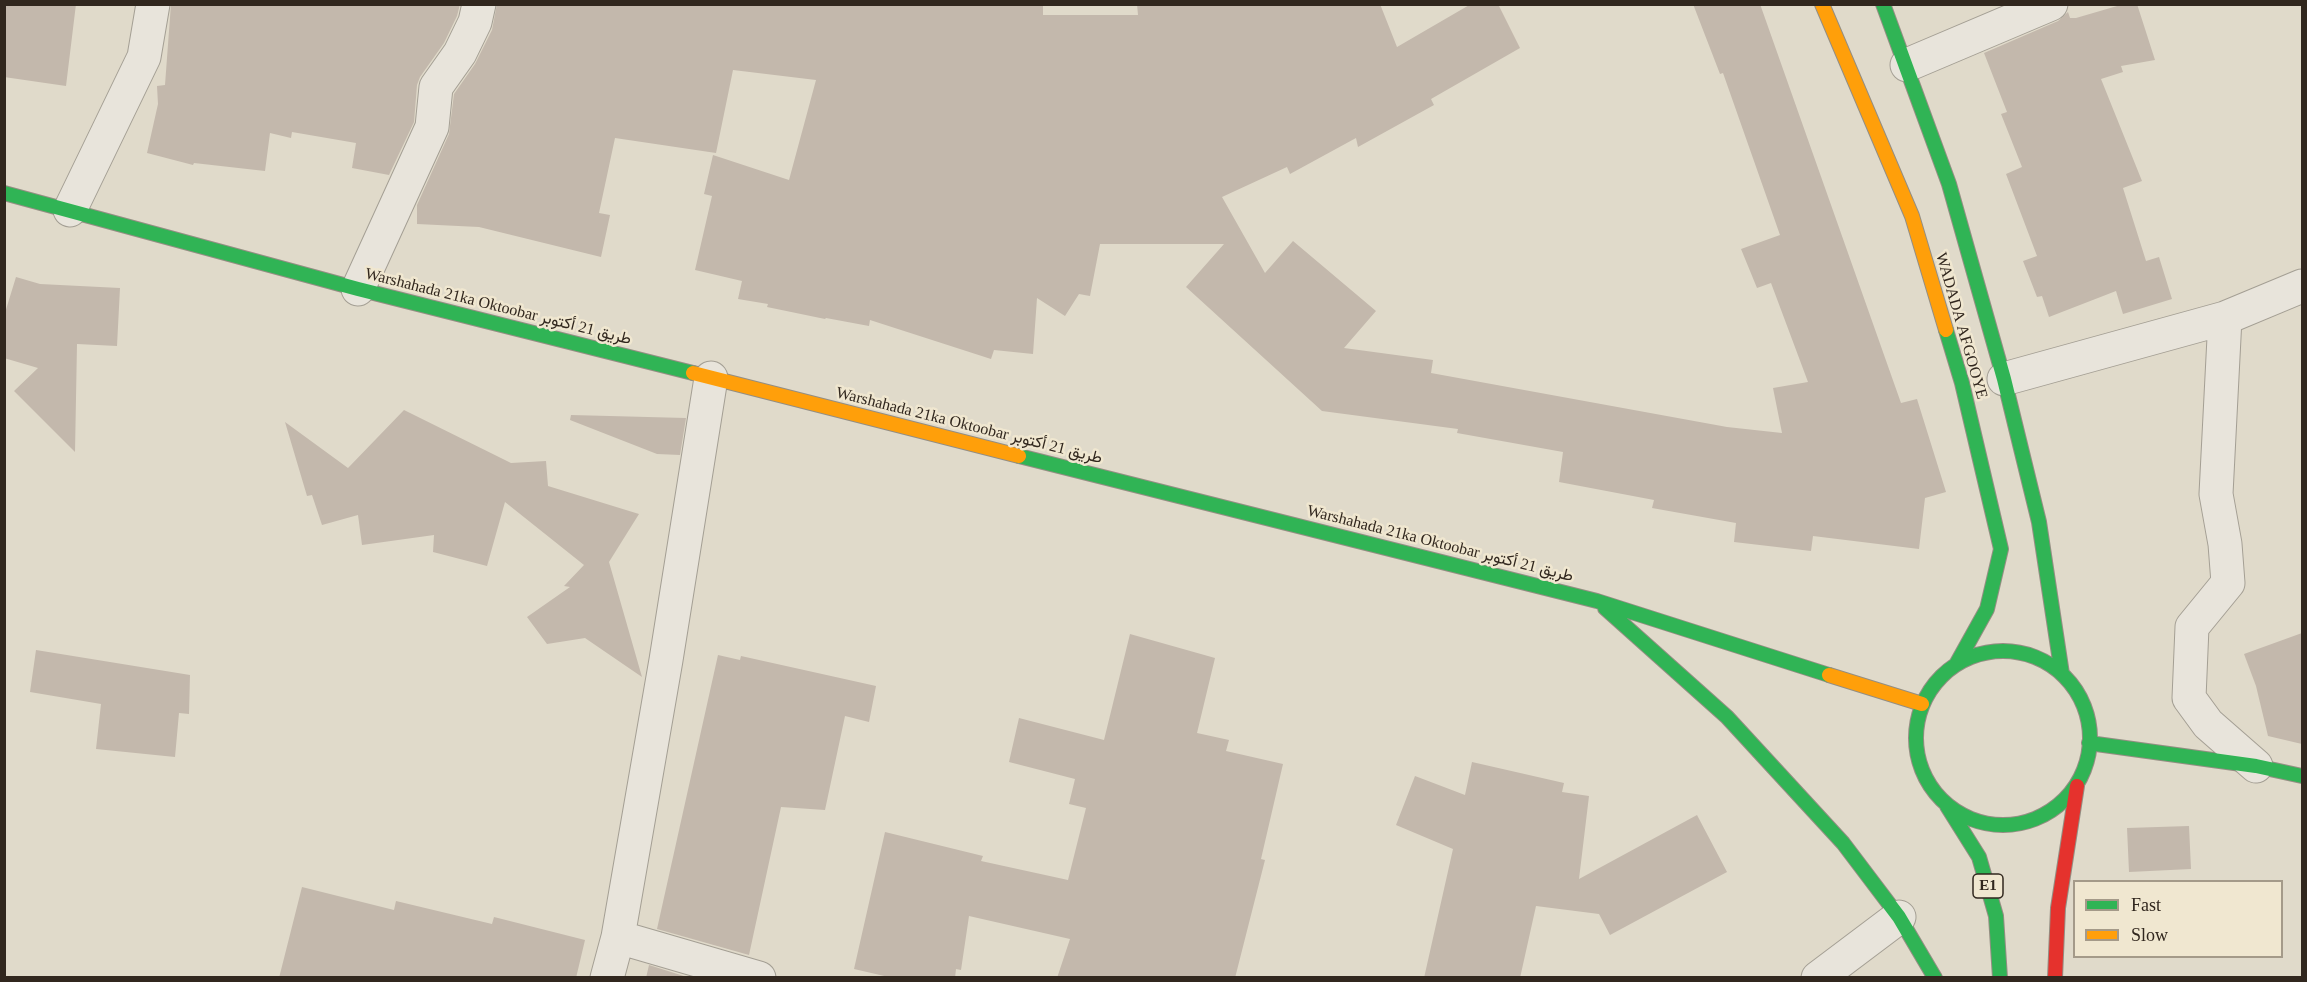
<!DOCTYPE html>
<meta charset="utf-8">
<style>
body{margin:0}
#map{position:relative;width:2307px;height:982px;overflow:hidden;background:#e0daca;font-family:"Times New Roman",serif}
canvas{display:block}
.frame{position:absolute;inset:0;border:6px solid #31271e;pointer-events:none}
.legend{position:absolute;left:2073px;top:880px;width:210px;height:78px;box-sizing:border-box;background:#f0e7d0;border:2px solid #a49a89;margin:0;padding:8px 10px;list-style:none;font-size:18px;color:#31271e}
.legend li{display:flex;align-items:center;gap:12px;height:30px}
.legend b{width:30px;border:2px solid #a49a89}
</style>
<div id="map">
<canvas width="2307" height="982"></canvas>
<div class="frame"></div>
<ul class="legend">
<li><b style="height:8px;background:#30b455"></b>Fast</li>
<li><b style="height:8px;background:#ff9f0a"></b>Slow</li>
</ul>
</div>
<script>
const c = document.querySelector('canvas').getContext('2d');
c.lineJoin = 'round';
function paint(path, color) { c.fillStyle = color; c.fill(path, 'evenodd'); }
const shape = rows => new Path2D(rows.map(r => 'M' + r).join(''));
function stroke(path, color, width, dash) { c.strokeStyle = color; c.lineWidth = width; c.lineCap = dash ? 'butt' : 'round'; c.setLineDash(dash || []); c.stroke(path); }
function drawText(font, color, halo, rows, align = 'center') {
  c.font = font + ' "Times New Roman",Vazirmatn,serif'; c.lineWidth = 5; c.setLineDash([]); c.textBaseline = 'middle'; c.strokeStyle = halo; c.fillStyle = color; for (const [text, x, y, turn = 0] of rows) {
    c.save(); c.translate(x, y); c.rotate((+turn || 0) * Math.PI / 180); c.textAlign = isNaN(turn) ? turn : align; if (halo) c.strokeText(text, 0, 0); c.fillText(text, 0, 0); c.restore();
  }
}
paint(shape([
 [4,4,76,4,66,86,4,77],
 [171,4,460,4,457,16,444,43,420,77,417,85,414,122,389,175,352,168,356,143,292,132,291,138,270,133,265,171,194,163,193,165,147,153,158,104,157,86,165,85],
 [497,4,1043,4,1043,15,1138,15,1137,4,1380,4,1397,47,1471,4,1498,4,1520,48,1431,99,1434,105,1358,147,1356,138,1290,174,1287,167,1222,197,1265,273,1293,241,1376,311,1344,348,1433,360,1431,373,1727,427,1782,433,1773,388,1808,382,1771,283,1757,288,1741,249,1780,235,1723,73,1720,74,1693,4,1760,4,1901,403,1917,399,1946,492,1925,498,1919,549,1813,536,1811,551,1734,542,1736,523,1652,508,1654,500,1559,482,1563,452,1457,433,1458,429,1322,411,1186,287,1224,244,1100,244,1090,296,1079,294,1065,316,1037,298,1033,354,994,350,991,359,870,320,869,326,826,318,825,319,767,307,768,304,738,299,742,281,695,270,712,196,704,194,713,155,789,180,816,80,733,70,716,153,615,138,599,213,610,215,601,257,479,227,417,224,417,205,449,134,454,94,475,64,492,30],
 [2124,4,2137,4,2155,60,2121,66,2123,72,2101,79,2142,181,2123,188,2146,261,2159,257,2172,299,2123,314,2116,291,2049,317,2042,296,2037,297,2023,261,2037,256,2006,174,2022,167,2001,114,2007,112,1984,53,2058,21,2068,12,2070,18,2076,18],
 [16,277,40,284,120,288,117,346,77,344,75,452,14,391,38,368,4,358,4,316],
 [404,410,511,463,546,461,548,486,639,514,609,562,642,677,585,638,547,644,527,617,570,587,564,586,584,565,505,502,487,566,433,552,434,535,362,545,358,515,322,525,312,495,307,496,285,422,348,468],
 [571,415,686,418,680,455,657,454,570,420],
 [2302,633,2302,744,2268,736,2256,686,2244,654],
 [1130,634,1215,658,1197,733,1229,740,1226,751,1283,764,1261,859,1265,860,1235,978,1057,978,1070,939,969,916,961,970,956,969,955,978,893,978,854,969,885,832,983,856,981,861,1068,880,1086,808,1069,804,1075,779,1009,762,1019,718,1104,740],
 [36,650,190,675,189,714,179,713,175,757,96,749,101,704,30,692],
 [718,655,740,660,741,656,876,686,869,722,845,716,825,810,781,807,749,955,657,929],
 [1472,762,1564,783,1562,792,1589,796,1579,879,1697,815,1727,872,1610,935,1599,914,1536,906,1520,978,1424,978,1453,849,1396,825,1415,776,1465,795],
 [2189,826,2191,869,2129,872,2127,828],
 [302,887,394,910,396,901,492,924,494,917,585,940,576,978,279,978],
 [649,965,690,978,646,978]
]), '#c3b8ac');
const street = shape([
 [1907,65,2051,4],
 [70,210,144,57,153,4],
 [358,289,432,127,436,87,460,53,475,22,479,4],
 [2225,318,2216,494,2225,544,2228,583,2192,627,2189,698,2208,724,2256,766],
 [2004,379,2225,318,2302,286],
 [618,937,759,978],
 [607,978,618,937,666,660,711,378],
 [1818,978,1899,917]
]);
const fast = shape([
 [1883,4,1949,184,2004,379,2039,522,2062,674],
 [4,193,358,289,693,373],
 [1946,330,1962,383,2001,549,1987,609,1957,663],
 [1019,456,1597,601,1829,675],
 [1605,608,1727,717,1843,843,1899,917,1935,978],
 '1916 738a87 87 0 1 1 174 0a87 87 0 1 1-174 0Z',
 [2089,743,2256,766,2302,776],
 [1947,806,1979,857,1996,916,2000,978]
]);
const slow = shape([
 [1822,4,1912,216,1946,330],
 [693,373,1019,456],
 [1829,675,1922,704]
]);
const jam = shape([
 [2055,978,2058,908,2077,786]
]);
stroke(street, '#a49f94', 35);
stroke(fast, '#948e83', 16);
stroke(slow, '#948e83', 16);
stroke(jam, '#948e83', 16);
stroke(street, '#e8e4db', 33);
stroke(fast, '#30b455', 14);
stroke(slow, '#ff9f0a', 14);
stroke(jam, '#e5322d', 14);
for (const [x, y, w] of [
 [1988,886,30]
]) { const box = new Path2D(); box.roundRect(x - w / 2, y - 12, w, 24, 4.5); c.fillStyle = '#f0e7d0'; c.fill(box); stroke(box, '#31271e', 1.5); }
drawText('bold 15px', '#31271e', null, [
 ["E1",1988,886]
]);
drawText('16px', '#31271e', '#f0e7d0', [
 ["Warshahada 21ka Oktoobar طريق 21 أكتوبر",498,307,14],
 ["WADADA AFGOOYE",1961,326,74],
 ["Warshahada 21ka Oktoobar طريق 21 أكتوبر",969,426,14],
 ["Warshahada 21ka Oktoobar طريق 21 أكتوبر",1440,544,14]
]);
</script>
